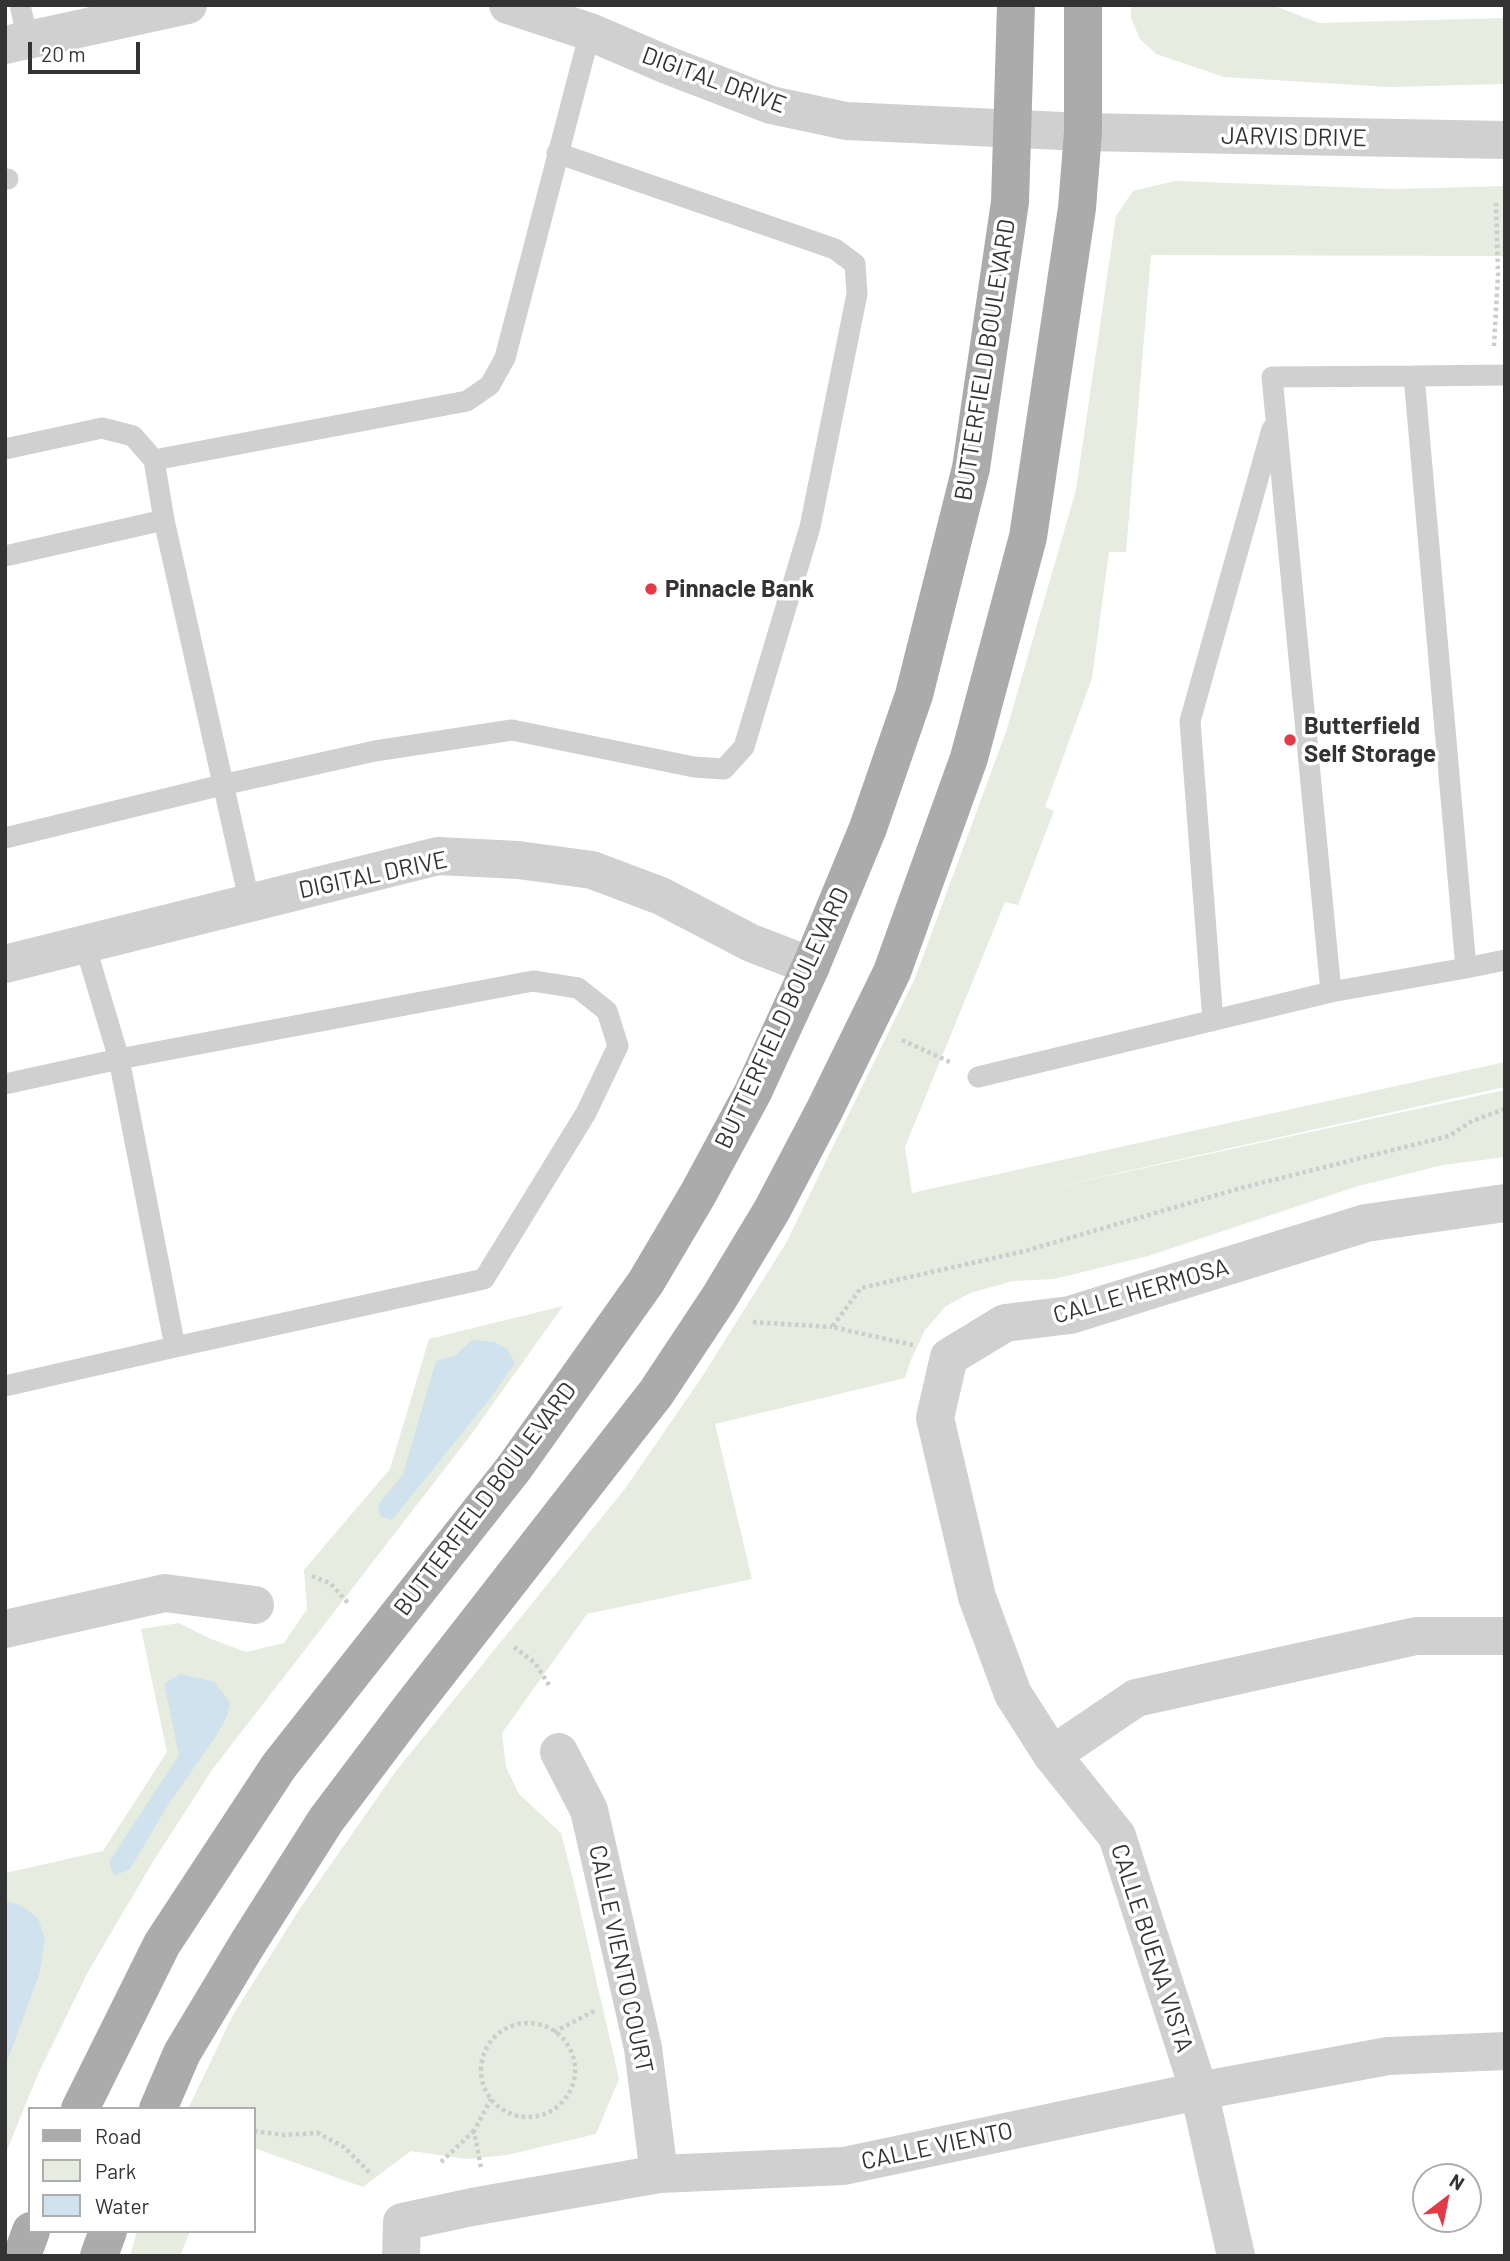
<!DOCTYPE html>
<style>
body{margin:0}
#map{position:relative;width:1510px;height:2261px;overflow:hidden;background:#fff;font-family:Barlow,sans-serif}
canvas{display:block}
.frame{position:absolute;inset:0;border:7px solid #333;pointer-events:none}
.legend{position:absolute;left:28px;top:2107px;width:228px;height:126px;box-sizing:border-box;background:#fff;border:2px solid #adadad;margin:0;padding:9px 12px;list-style:none;font-size:21px;color:#333}
.legend li{display:flex;align-items:center;gap:14px;height:35px}
.legend b{width:35px;border:2px solid #adadad}
.north{position:absolute;left:1412px;top:2163px;width:70px;height:70px;box-sizing:border-box;background:#fff;border:2px solid #adadad;border-radius:50%;rotate:32deg;font-size:19px;font-weight:700;line-height:28px;text-align:center;color:#333}
.north::after{content:'';display:block;margin:auto;width:24px;height:32px;background:#e63946;clip-path:polygon(50% 0,100% 100%,50% 72%,0 100%)}
.scale{position:absolute;left:28px;top:42px;width:112px;height:32px;box-sizing:border-box;border:4px solid #333;border-top:0;padding-left:9px;font-size:21px;line-height:24px;white-space:nowrap;color:#333;-webkit-text-stroke:5px #fff;paint-order:stroke}
</style>
<div id="map">
<canvas width="1510" height="2261"></canvas>
<div class="frame"></div>
<ul class="legend">
<li><b style="height:9px;background:#ababab"></b>Road</li>
<li><b style="height:19px;background:#e6ecdf"></b>Park</li>
<li><b style="height:19px;background:#cfe2ee"></b>Water</li>
</ul>
<div class="north">N</div>
<div class="scale">20 m</div>
</div>
<script>
const c = document.querySelector('canvas').getContext('2d');
c.lineJoin = 'round';
function paint(path, color) { c.fillStyle = color; c.fill(path, 'evenodd'); }
const shape = rows => new Path2D(rows.map(r => 'M' + r).join(''));
function stroke(path, color, width, dash) { c.strokeStyle = color; c.lineWidth = width; c.lineCap = dash ? 'butt' : 'round'; c.setLineDash(dash || []); c.stroke(path); }
function drawText(font, color, halo, rows, align = 'center') {
  c.font = font + ' Barlow,sans-serif'; c.lineWidth = 7; c.setLineDash([]); c.textBaseline = 'middle'; c.strokeStyle = halo; c.fillStyle = color; for (const [text, x, y, turn = 0] of rows) {
    c.save(); c.translate(x, y); c.rotate((+turn || 0) * Math.PI / 180); c.textAlign = isNaN(turn) ? turn : align; if (halo) c.strokeText(text, 0, 0); c.fillText(text, 0, 0); c.restore();
  }
}
paint(shape([
 [1131,5,1272,5,1319,23,1505,18,1505,84,1389,87,1224,77,1156,54,1140,39,1131,18],
 [1175,181,1395,189,1505,186,1505,256,1151,255,1126,552,1109,552,1092,678,1045,807,1054,811,1018,905,1005,902,905,1147,912,1193,1505,1062,1505,1087,1028,1193,1505,1090,1505,1157,1443,1165,1358,1186,1148,1256,1054,1279,1013,1281,970,1293,946,1306,925,1330,910,1362,905,1378,715,1424,752,1579,587,1614,502,1733,506,1767,519,1794,561,1833,574,1883,619,2079,596,2134,507,2155,467,2159,411,2151,363,2187,254,2148,254,2109,188,2109,233,2015,299,1910,396,1771,624,1490,700,1380,786,1243,915,978,1006,732,1076,490,1116,216,1133,191],
 [563,1306,470,1436,212,1770,154,1860,89,1970,38,2074,5,2155,5,1873,103,1851,167,1752,141,1629,179,1623,211,1639,246,1652,284,1643,307,1609,304,1570,390,1469,429,1339],
 [137,2231,190,2231,180,2256,130,2256]
]), '#e6ecdf');
paint(shape([
 [472,1340,494,1342,507,1349,515,1363,488,1401,392,1520,380,1516,378,1505,403,1474,436,1361,455,1356],
 [180,1674,215,1682,230,1703,227,1716,216,1736,168,1805,130,1869,114,1876,109,1862,179,1755,164,1684],
 [5,1901,20,1905,38,1918,45,1940,39,1975,5,2067]
]), '#cfe2ee');
stroke(shape([
 [1494,346,1498,274,1496,203],
 [902,1040,952,1063],
 [753,1322,832,1327],
 [913,1345,832,1327,861,1288,1025,1251,1241,1188,1449,1136,1472,1121,1505,1109],
 [312,1576,330,1583,348,1603],
 [514,1647,535,1663,549,1685],
 '481 2070a47 47 0 1 1 94 0a47 47 0 1 1-94 0Z',
 [554,2032,596,2010],
 [254,2131,284,2135,318,2133,344,2147,372,2175],
 [441,2162,474,2131],
 [481,2167,474,2131,491,2099]
]), '#cdcdcd', 4.5, [3.5, 3.5]);
stroke(shape([
 [20,5,28,40],
 [5,179,8,179],
 [1414,376,1466,968,1331,992,1272,377,1414,376,1505,375],
 [5,449,102,428,133,436,154,460,164,520,250,904],
 [154,460,467,401,490,385,505,358,590,32],
 [5,556,164,520],
 [5,838,222,785,375,751,512,730,694,767,724,769,744,747,810,527,857,294,855,264,835,249,557,153],
 [1466,968,1505,960],
 [1213,1021,1190,721,1272,429],
 [978,1077,1331,992],
 [5,1084,119,1059,85,945],
 [5,1386,175,1347,119,1059,533,981,578,988,607,1011,618,1046,586,1113,484,1279,175,1347]
]), '#d0d0d0', 21);
stroke(shape([
 [508,5,590,32,667,65,771,105,846,121,1083,132,1505,140],
 [5,45,188,5],
 [5,964,438,856,518,860,592,870,661,896,751,943,811,966],
 [5,1629,165,1593,255,1605],
 [559,1752,589,1810,643,2048,659,2174],
 [1052,1755,1013,1694,977,1597,935,1418,949,1357,1005,1323,1070,1315,1366,1223,1505,1203],
 [401,2256,402,2222,472,2207,659,2174,844,2166,1199,2091,1388,2056,1505,2051],
 [1236,2256,1199,2091,1117,1836,1052,1755,1136,1698,1416,1636,1505,1636]
]), '#d0d0d0', 38);
stroke(shape([
 [80,2109,162,1944,279,1766,514,1468,646,1282,698,1194,753,1092,811,966,868,828,914,695,971,468,1010,202,1016,5],
 [158,2109,182,2053,248,1943,326,1820,409,1710,656,1393,719,1298,772,1210,824,1111,892,972,969,758,1028,537,1077,208,1083,132,1083,5],
 [22,2256,31,2231],
 [99,2256,108,2231]
]), '#ababab', 38);
for (const [x, y, r, color] of [
 [651,589,7,"#e63946"],
 [1290,740,7,"#e63946"]
]) { const dot = new Path2D(); dot.arc(x, y, r, 0, 2 * Math.PI); c.fillStyle = color; c.fill(dot); stroke(dot, '#fff', 2.5); }
drawText('24px', '#333', '#fff', [
 ["DIGITAL DRIVE",714,80,20],
 ["JARVIS DRIVE",1294,137,1],
 ["BUTTERFIELD BOULEVARD",985,360,-81],
 ["DIGITAL DRIVE",373,875,-12],
 ["BUTTERFIELD BOULEVARD",782,1018,-65],
 ["CALLE HERMOSA",1141,1291,-16],
 ["BUTTERFIELD BOULEVARD",485,1499,-53],
 ["CALLE BUENA VISTA",1152,1948,72],
 ["CALLE VIENTO COURT",621,1959,78],
 ["CALLE VIENTO",937,2146,-12]
]);
drawText('bold 24px', '#333', '#fff', [
 ["Pinnacle Bank",665,589],
 ["Butterfield",1304,726],
 ["Self Storage",1304,754]
], 'left');
</script>
